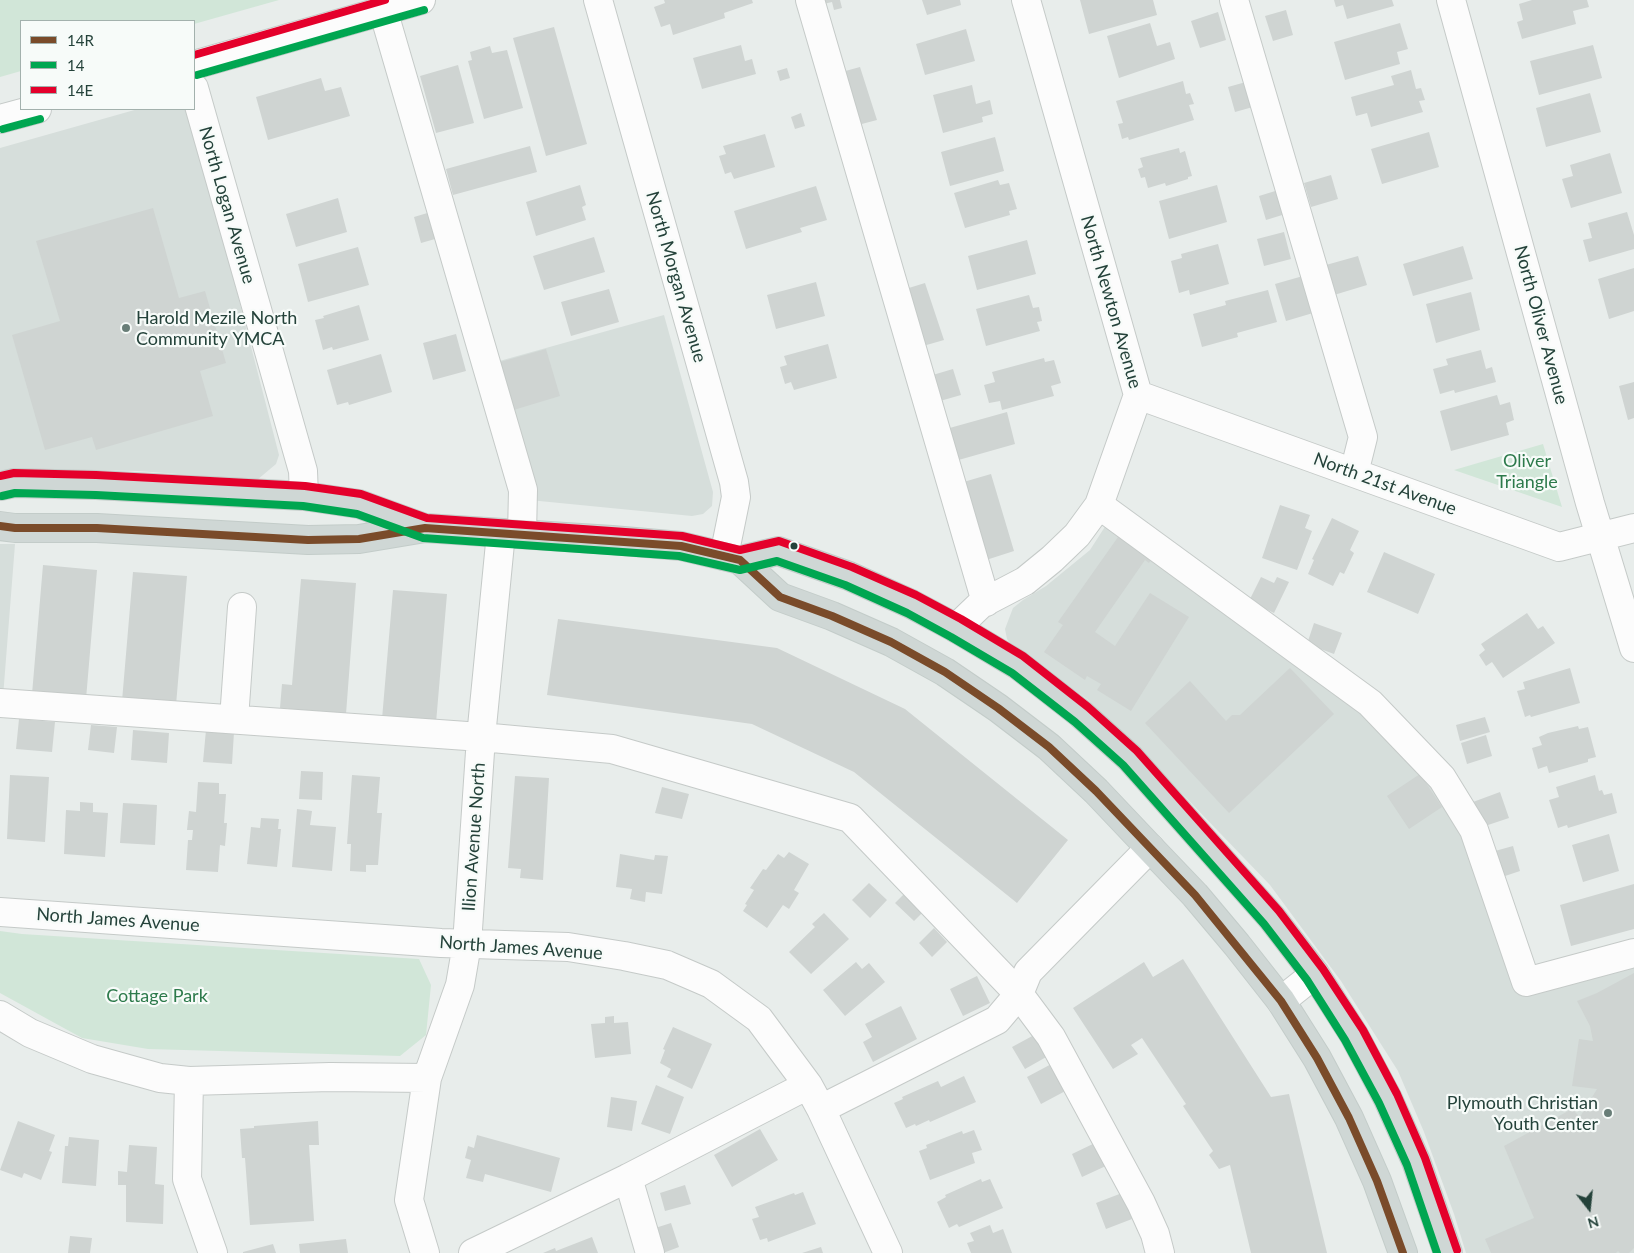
<!DOCTYPE html>
<style>
body{margin:0}
#map{position:relative;width:1634px;height:1253px;overflow:hidden;background:#e8edeb;font-family:Lato,sans-serif}
canvas{display:block}
.legend{position:absolute;left:20px;top:20px;width:175px;height:90px;box-sizing:border-box;background:#f7fbf9;border:1px solid #a3b1ad;margin:0;padding:6px 9px;list-style:none;font-size:15px;color:#24423a}
.legend li{display:flex;align-items:center;gap:10px;height:25px}
.legend b{width:25px;border:1px solid #a3b1ad}
.north{position:absolute;left:1564px;top:1183px;width:50px;height:50px;-webkit-text-stroke:4px #f7fbf9;paint-order:stroke;rotate:164deg;font-size:14px;font-weight:700;line-height:20px;text-align:center;color:#24423a}
.north::after{content:'';display:block;margin:auto;width:18px;height:22px;background:#24423a;clip-path:polygon(50% 0,100% 100%,50% 72%,0 100%)}
</style>
<div id="map">
<canvas width="1634" height="1253"></canvas>
<ul class="legend">
<li><b style="height:6px;background:#7a4b2a"></b>14R</li>
<li><b style="height:6px;background:#00a651"></b>14</li>
<li><b style="height:6px;background:#e4002b"></b>14E</li>
</ul>
<div class="north">N</div>
</div>
<script>
const c = document.querySelector('canvas').getContext('2d');
c.lineJoin = 'round';
function paint(path, color) { c.fillStyle = color; c.fill(path, 'evenodd'); }
const shape = rows => new Path2D(rows.map(r => 'M' + r).join(''));
function stroke(path, color, width, dash) { c.strokeStyle = color; c.lineWidth = width; c.lineCap = dash ? 'butt' : 'round'; c.setLineDash(dash || []); c.stroke(path); }
function drawText(font, color, halo, rows, align = 'center') {
  c.font = font + ' Lato,sans-serif'; c.lineWidth = 4.5; c.setLineDash([]); c.textBaseline = 'middle'; c.strokeStyle = halo; c.fillStyle = color; for (const [text, x, y, turn = 0] of rows) {
    c.save(); c.translate(x, y); c.rotate((+turn || 0) * Math.PI / 180); c.textAlign = isNaN(turn) ? turn : align; if (halo) c.strokeText(text, 0, 0); c.fillText(text, 0, 0); c.restore();
  }
}
paint(shape([
 [138,109,187,109,191,114,279,455,276,464,257,480,138,471,27,469,0,471,0,148],
 [664,315,713,492,712,506,703,514,692,516,519,499,478,367],
 [1117,508,1443,763,1532,973,1634,947,1634,1253,1466,1253,1454,1214,1424,1132,1398,1071,1341,981,1270,885,1166,777,1087,699,1048,671,1013,648,1007,639,1005,629,1013,608,1023,600,1046,586,1090,550],
 [0,544,15,544,3,697,0,697]
]), '#d6dedb');
paint(shape([
 [0,0,279,0,194,24,194,21,21,21,21,71,0,77],
 [1543,444,1562,507,1454,470],
 [0,931,22,934,419,959,431,985,426,1035,400,1056,148,1049,82,1038,0,993]
]), '#d1e6d8');
paint(shape([
 [664,0,752,0,753,3,724,13,725,18,673,35,670,24,661,27,654,7,665,3],
 [818,0,840,0,842,8,834,10,832,2,819,5],
 [922,0,960,0,961,5,927,15],
 [1080,0,1153,0,1157,15,1089,34],
 [1334,0,1392,0,1394,6,1347,19,1343,5,1336,7],
 [1532,0,1587,0,1589,7,1573,11,1576,24,1522,39,1517,22,1523,20,1519,4],
 [1286,10,1293,35,1273,41,1265,16],
 [1218,12,1226,40,1200,48,1191,21],
 [1150,23,1157,46,1170,42,1175,59,1119,78,1107,36],
 [1400,23,1408,49,1397,52,1400,64,1345,80,1334,42],
 [554,27,587,144,546,156,513,38],
 [966,29,975,61,925,75,916,44],
 [741,45,745,61,752,59,756,74,702,89,693,58],
 [1593,45,1602,78,1539,95,1530,61],
 [490,46,492,53,507,50,523,108,484,119,468,61,472,60,470,52],
 [458,65,474,123,436,133,420,76],
 [860,67,877,120,854,126,838,73],
 [787,68,790,78,780,81,777,71],
 [1411,70,1416,89,1421,88,1425,100,1419,101,1423,112,1371,127,1367,113,1356,116,1351,97,1394,85,1391,76],
 [321,78,325,91,341,87,350,116,268,140,256,97],
 [1253,80,1260,105,1235,112,1228,87],
 [1183,81,1186,94,1190,93,1194,104,1189,105,1194,120,1129,140,1128,137,1122,139,1118,124,1123,123,1116,101],
 [972,85,976,104,990,100,993,114,982,117,983,122,943,133,933,95],
 [1590,93,1601,132,1546,147,1536,108],
 [801,113,805,126,795,129,791,117],
 [1429,132,1439,167,1382,184,1371,149],
 [765,134,775,167,734,179,731,172,725,174,719,156,726,154,723,146],
 [995,137,1004,171,950,186,941,152],
 [530,146,537,172,453,195,446,169],
 [1179,148,1180,153,1185,151,1192,176,1188,177,1188,179,1166,186,1165,183,1148,188,1145,177,1141,178,1138,169,1143,167,1140,158],
 [1610,153,1622,193,1571,208,1562,179,1573,176,1570,165],
 [1331,175,1338,199,1311,207,1304,183],
 [998,180,1000,185,1009,183,1017,209,1009,211,1010,215,965,228,954,193],
 [580,185,586,205,582,207,586,220,536,236,526,202],
 [1217,185,1227,222,1169,239,1159,201],
 [816,186,827,220,800,228,802,232,746,249,734,211],
 [1285,188,1292,212,1266,220,1259,196],
 [338,198,347,232,296,247,286,214],
 [153,208,179,298,205,291,226,363,200,371,213,416,96,450,92,437,45,450,12,335,60,321,36,241],
 [434,211,442,237,421,243,414,217],
 [1627,212,1634,235,1634,249,1589,262,1583,240,1592,238,1588,223],
 [1284,232,1291,259,1264,266,1257,239],
 [594,237,605,272,544,290,533,256],
 [1027,240,1036,274,977,290,968,256],
 [1218,244,1229,284,1190,295,1189,290,1179,293,1171,261,1182,258,1181,254],
 [1463,246,1473,279,1413,296,1403,264],
 [358,247,369,285,308,302,298,264],
 [1358,256,1367,285,1334,295,1326,265],
 [1634,268,1634,311,1609,319,1598,279],
 [1303,276,1313,313,1286,321,1275,284],
 [816,282,825,316,776,329,767,295],
 [925,283,944,340,916,348,899,291],
 [609,289,619,322,571,336,561,302],
 [1268,290,1277,322,1237,333,1238,337,1202,347,1193,314,1226,305,1225,301],
 [1471,292,1480,330,1436,343,1426,304],
 [1029,295,1033,308,1039,307,1042,321,1037,322,1040,331,986,346,976,309],
 [359,305,369,340,333,350,332,347,323,350,315,320,324,318,323,316],
 [456,334,466,371,433,380,423,343],
 [828,344,837,378,794,390,791,382,785,384,780,367,787,365,784,356],
 [546,349,560,396,507,412,493,364],
 [1481,350,1486,369,1492,367,1496,382,1455,393,1454,390,1440,394,1433,369,1448,365,1446,359],
 [381,354,392,392,349,405,348,402,337,405,327,370],
 [1044,358,1045,362,1054,360,1061,383,1051,386,1054,396,1002,410,1000,401,989,403,984,385,995,382,992,372],
 [953,369,961,395,933,403,926,377],
 [1634,382,1634,418,1628,420,1619,386],
 [1497,395,1500,405,1510,402,1514,420,1506,423,1509,435,1451,451,1440,411],
 [1007,412,1015,444,955,461,946,429],
 [991,474,1014,551,983,561,960,483],
 [1280,505,1310,515,1305,528,1312,531,1297,570,1262,558],
 [1332,518,1359,531,1350,550,1354,553,1344,574,1340,572,1333,586,1308,574,1314,560,1312,559],
 [1123,530,1155,553,1149,563,1145,560,1095,632,1115,646,1150,593,1189,617,1131,711,1097,690,1101,684,1087,676,1085,680,1044,652,1063,625,1058,622],
 [1384,552,1435,574,1418,614,1367,592],
 [43,565,97,570,86,699,32,694],
 [133,572,187,576,176,705,122,701],
 [1261,577,1274,583,1277,577,1289,582,1274,613,1249,601],
 [301,579,356,583,346,714,280,708,282,684,292,685],
 [393,590,447,594,436,723,382,719],
 [1527,613,1538,629,1543,626,1555,643,1503,678,1492,662,1486,666,1479,655,1485,650,1481,644],
 [558,619,777,648,905,709,1068,840,1017,903,854,772,752,724,547,695],
 [1314,623,1342,633,1334,654,1307,644],
 [1290,668,1334,714,1229,813,1145,723,1190,681,1226,721,1232,715,1240,715],
 [1570,668,1580,703,1531,717,1530,715,1525,717,1517,691,1525,689,1523,682],
 [1485,717,1490,732,1460,741,1456,725],
 [19,719,55,722,52,752,16,749],
 [91,725,117,727,114,753,88,750],
 [1578,726,1579,729,1588,727,1596,757,1588,759,1588,762,1549,773,1547,766,1538,769,1532,748,1542,745,1539,737,1548,733],
 [133,730,169,733,167,763,131,760],
 [206,730,234,732,232,764,203,762],
 [1486,735,1492,756,1467,764,1461,743],
 [301,771,323,772,322,800,299,799],
 [1420,774,1442,807,1409,829,1387,796],
 [10,775,49,777,45,842,7,839],
 [352,775,380,777,377,813,382,813,378,865,366,865,366,872,350,871,351,844,347,844],
 [1595,775,1599,791,1602,790,1604,795,1612,793,1617,813,1568,828,1567,825,1558,828,1549,800,1559,797,1556,787],
 [515,776,549,778,543,880,520,878,521,869,508,868],
 [198,782,219,783,219,794,226,794,224,823,227,823,225,846,220,845,218,872,186,870,188,840,192,840,193,830,187,830,189,811,196,812],
 [662,787,689,794,682,819,655,813],
 [1500,792,1509,818,1482,827,1473,802],
 [80,802,93,803,93,812,108,813,105,857,64,854,66,810,80,811],
 [123,803,157,805,155,845,120,843],
 [297,809,312,811,310,825,336,827,332,871,292,867],
 [261,818,279,819,278,829,281,829,277,867,247,864,251,827,260,828],
 [1609,834,1619,871,1583,882,1572,845],
 [1513,846,1520,871,1502,877,1495,851],
 [789,852,809,864,794,890,799,893,789,909,783,905,767,928,743,911,747,905,745,904,754,890,750,888,763,869,766,870,778,854,784,858],
 [620,854,654,860,655,855,668,856,662,894,646,892,645,902,630,899,632,889,616,887],
 [869,883,887,900,870,918,852,900],
 [1634,884,1634,929,1571,946,1560,905],
 [908,890,927,908,914,921,895,903],
 [824,913,849,939,811,974,789,952,815,927,812,924],
 [934,928,947,942,932,957,919,943],
 [1183,959,1271,1097,1289,1094,1327,1253,1251,1253,1230,1165,1219,1169,1209,1155,1213,1151,1183,1106,1186,1104,1142,1038,1131,1045,1138,1054,1113,1069,1073,1008,1144,962,1153,977],
 [856,962,862,969,869,963,885,982,845,1016,823,990],
 [1634,973,1634,1248,1629,1253,1620,1253,1618,1251,1616,1253,1491,1253,1485,1239,1534,1218,1504,1146,1572,1109,1580,1117,1597,1089,1572,1086,1579,1039,1593,1041,1590,1026,1577,1001,1597,993],
 [977,976,990,1003,963,1016,950,989],
 [901,1006,917,1039,873,1062,863,1042,872,1037,865,1024],
 [614,1016,614,1023,628,1022,631,1054,595,1058,591,1024,605,1023,605,1017],
 [673,1027,712,1044,692,1089,667,1077,671,1069,660,1063,665,1050,663,1049],
 [1036,1034,1048,1056,1025,1069,1012,1047],
 [1057,1061,1071,1088,1041,1104,1027,1077],
 [964,1076,976,1102,930,1122,929,1120,916,1126,915,1124,906,1128,894,1103,903,1099,902,1097,938,1081,941,1087],
 [656,1085,684,1097,670,1134,641,1124],
 [611,1097,637,1101,632,1131,607,1127],
 [18,1121,55,1135,49,1151,52,1152,41,1180,24,1173,22,1178,0,1170],
 [318,1121,319,1145,309,1145,314,1221,250,1225,245,1158,242,1158,240,1129,254,1128,254,1126],
 [760,1129,778,1160,732,1187,714,1155],
 [974,1130,982,1150,972,1153,975,1163,930,1180,919,1151,927,1148,926,1145,962,1131,963,1134],
 [477,1135,560,1158,551,1192,485,1174,483,1182,466,1178,471,1160,465,1158,468,1146,474,1148],
 [69,1137,99,1140,96,1186,62,1183,65,1146,68,1146],
 [1097,1142,1108,1165,1082,1177,1072,1154],
 [129,1145,157,1147,155,1184,164,1185,163,1224,126,1222,126,1185,118,1185,118,1171,127,1172],
 [981,1179,982,1182,990,1179,1003,1208,959,1227,957,1224,949,1228,937,1202,946,1197,945,1195],
 [685,1185,691,1204,665,1211,660,1193],
 [803,1192,816,1224,768,1242,767,1238,760,1240,752,1219,759,1217,755,1207,794,1193,795,1195],
 [1122,1193,1132,1219,1106,1229,1096,1203],
 [671,1223,679,1247,663,1253,652,1229],
 [990,1225,993,1233,1003,1229,1012,1253,971,1253,967,1243,974,1241,970,1233],
 [70,1236,92,1238,90,1253,68,1253],
 [592,1237,598,1253,543,1253,555,1248,556,1251],
 [346,1239,348,1253,300,1253,299,1244],
 [273,1244,276,1253,243,1253,243,1252],
 [821,1247,823,1253,802,1253]
]), '#cfd4d2');
const minor = shape([
 [598,0,734,482,736,497,724,556],
 [810,0,986,602],
 [1234,0,1363,437,1354,473],
 [1451,0,1590,503,1634,648],
 [383,10,523,490,522,534],
 [194,65,421,0],
 [194,88,303,471,304,496],
 [0,119,37,109],
 [1138,395,1559,547,1634,528],
 [1099,505,1370,703,1442,778,1474,830,1526,982,1634,953],
 [956,628,981,604,1025,581,1052,559,1077,535,1099,505,1138,395,1026,0],
 [0,703,481,737,612,749,850,818,1019,994,1051,1037,1141,1203,1155,1234,1160,1253],
 [234,719,242,607],
 [0,912,441,943,568,947,624,956,667,965,711,984,759,1019,808,1085,821,1109,888,1253],
 [1281,1001,1315,974],
 [0,1015,30,1033,92,1059,160,1078,189,1081,330,1077,427,1078],
 [189,1081,187,1179,213,1253],
 [821,1109,997,1020,1019,994,1028,972,1150,848],
 [628,1178,650,1253],
 [425,1253,409,1200,427,1078,460,985,467,944,481,737,501,533],
 [473,1253,628,1178,808,1085]
]);
const major = shape([
 [0,486,14,483,96,485,304,496,359,504,422,527],
 [0,526,15,528,97,528,308,540,359,539,425,528,612,540,681,546,740,560,778,551,849,576,911,604,956,628,1018,665,1081,714,1130,758,1272,918,1315,974,1354,1035,1388,1099,1416,1161,1448,1253],
 [740,560,780,597,832,616,891,642,945,672,998,708,1049,747,1096,791,1150,848,1195,895,1237,945,1281,1001,1317,1058,1349,1118,1377,1181,1403,1253]
]);
stroke(minor, '#c5cac8', 30);
stroke(major, '#c3ccc9', 30);
stroke(minor, '#fcfcfc', 28);
stroke(major, '#cfd7d5', 28);
stroke(shape([
 [0,526,15,528,97,528,308,540,359,539,425,528,681,546,740,560,780,597,832,616,891,642,945,672,998,708,1049,747,1096,791,1195,895,1281,1001,1317,1058,1349,1118,1377,1181,1403,1253]
]), '#7a4b2a', 8);
stroke(shape([
 [197,75,424,10],
 [3,129,40,119],
 [2,496,15,493,96,495,303,506,357,514,423,538,679,556,740,570,777,561,845,585,907,613,951,637,1012,673,1075,722,1123,765,1264,924,1307,980,1345,1040,1379,1103,1407,1165,1437,1253]
]), '#00a651', 8);
stroke(shape([
 [194,55,385,0],
 [0,476,14,473,96,475,305,486,361,494,427,518,682,536,740,550,779,541,852,567,916,595,961,619,1023,656,1088,707,1137,751,1279,911,1323,969,1363,1030,1397,1094,1425,1158,1457,1250]
]), '#e4002b', 8);
for (const [x, y, r, color] of [
 [126,328,5,"#697e78"],
 [794,546,4.5,"#24423a"],
 [1608,1113,5,"#697e78"]
]) { const dot = new Path2D(); dot.arc(x, y, r, 0, 2 * Math.PI); c.fillStyle = color; c.fill(dot); stroke(dot, '#f7fbf9', 2); }
drawText('18px', '#24423a', '#f7fbf9', [
 ["North Logan Avenue",227,205,74],
 ["North Morgan Avenue",676,277,74],
 ["North Newton Avenue",1111,302,74],
 ["North Oliver Avenue",1541,325,75],
 ["North 21st Avenue",1385,484,20],
 ["Ilion Avenue North",474,837,-86],
 ["North James Avenue",118,920,4],
 ["North James Avenue",521,948,4]
]);
drawText('18px', '#24423a', '#f7fbf9', [
 ["Harold Mezile North",136,318],
 ["Community YMCA",136,339],
 ["Plymouth Christian",1598,1103,"right"],
 ["Youth Center",1598,1124,"right"]
], 'left');
drawText('18px', '#2d7a4b', '#f7fbf9', [
 ["Oliver",1527,461],
 ["Triangle",1527,482],
 ["Cottage Park",157,996]
]);
</script>
